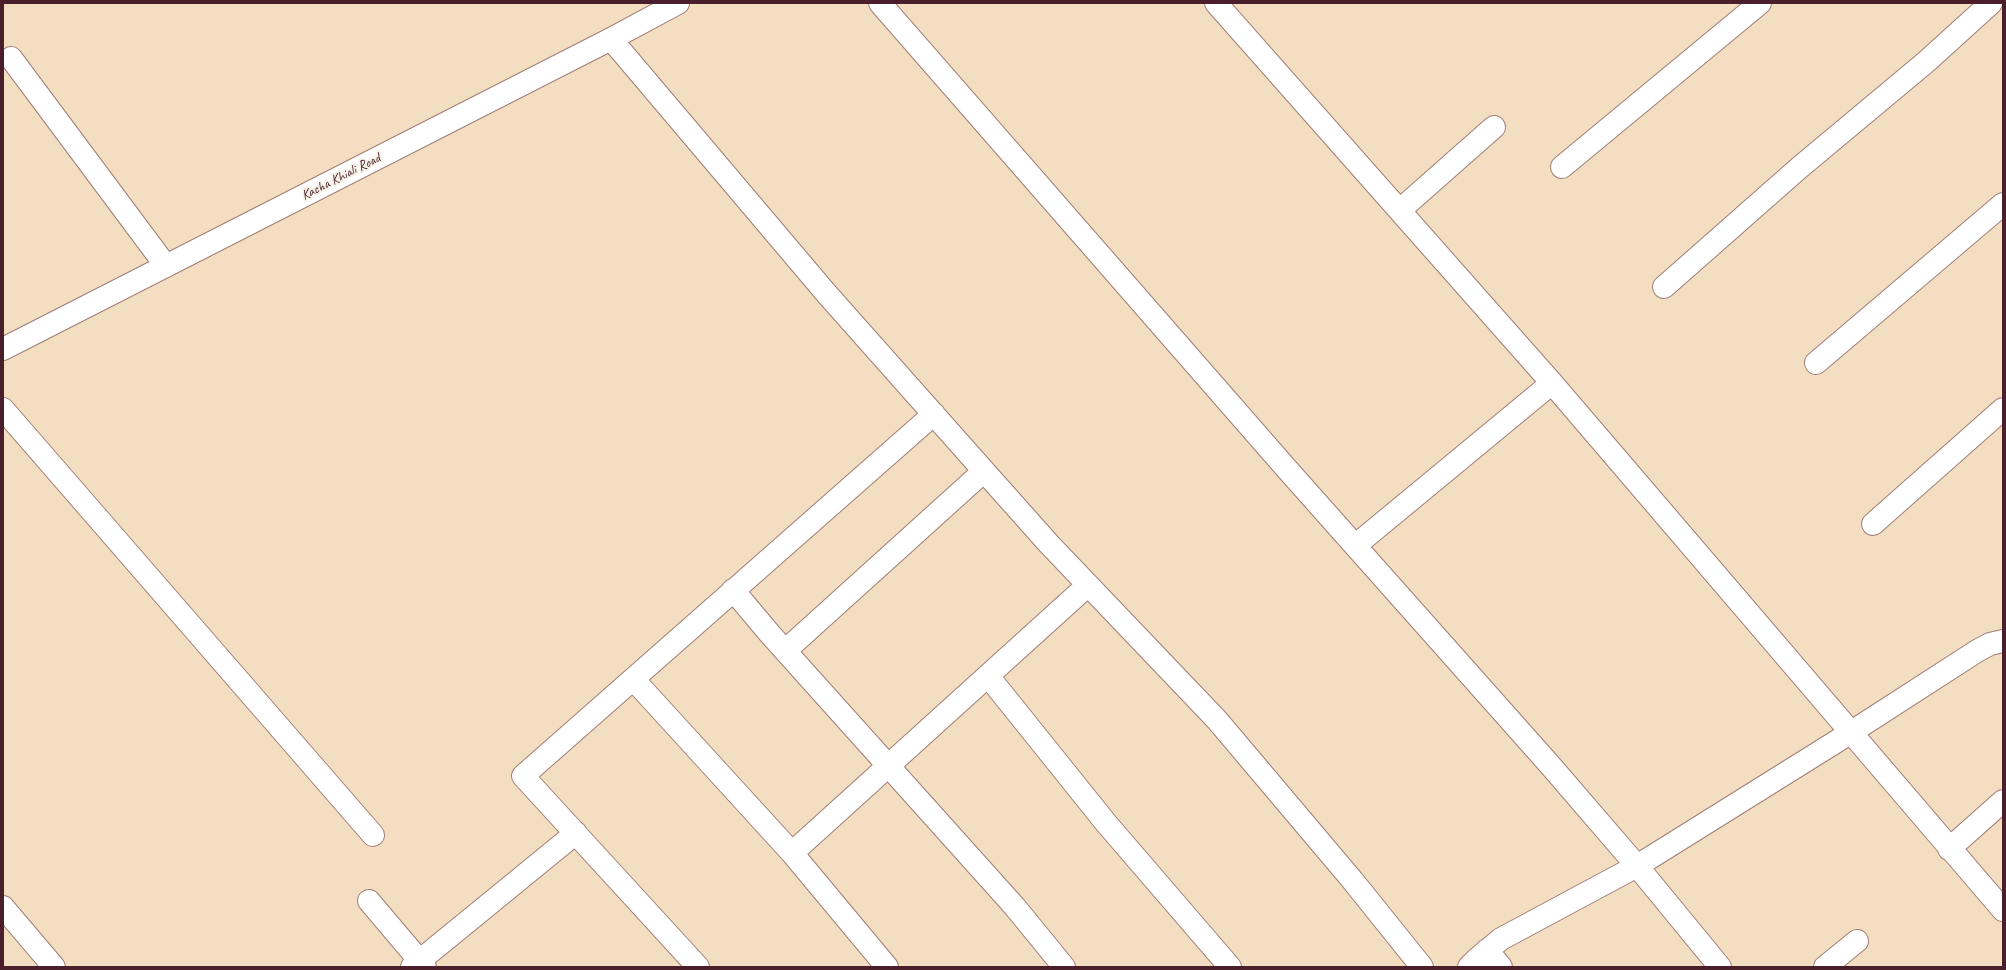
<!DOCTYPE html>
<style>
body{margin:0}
#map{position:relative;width:2006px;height:970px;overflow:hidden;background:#f4dec1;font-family:Caveat,sans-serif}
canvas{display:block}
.frame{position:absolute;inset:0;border:4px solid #4a1f2b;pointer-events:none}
</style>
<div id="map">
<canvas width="2006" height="970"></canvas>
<div class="frame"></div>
</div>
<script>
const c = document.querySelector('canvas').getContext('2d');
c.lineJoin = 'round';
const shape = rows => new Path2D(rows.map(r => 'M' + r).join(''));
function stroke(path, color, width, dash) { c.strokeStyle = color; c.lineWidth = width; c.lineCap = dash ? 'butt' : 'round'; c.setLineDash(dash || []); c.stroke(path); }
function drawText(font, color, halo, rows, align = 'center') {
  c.font = font + ' Caveat,sans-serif'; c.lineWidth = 4; c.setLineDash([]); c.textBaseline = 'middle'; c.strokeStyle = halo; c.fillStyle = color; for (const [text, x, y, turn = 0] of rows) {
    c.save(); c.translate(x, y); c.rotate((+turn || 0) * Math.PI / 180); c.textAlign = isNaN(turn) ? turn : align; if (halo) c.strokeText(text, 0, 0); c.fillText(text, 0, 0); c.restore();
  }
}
const minor = shape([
 [880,3,1286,468,1550,765,1637,866,1720,967],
 [1216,3,1552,383,2003,910],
 [611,39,826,293,984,471,1049,544,1217,720,1353,881,1422,967],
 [11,58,166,266],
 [1562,167,1760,3],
 [1400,210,1494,127],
 [1664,287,1799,168,1926,62,1991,3],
 [1816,363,2003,204],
 [3,409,373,835],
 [1873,524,2003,409],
 [1356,545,1552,383],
 [733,590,770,634,1015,907,1064,967],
 [786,650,984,471],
 [988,676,1106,823,1230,967],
 [634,680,792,853,887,967],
 [1949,849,2003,801],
 [792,853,1088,585],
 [369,901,425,967],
 [3,907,54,967],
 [1487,950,1501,967],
 [412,967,576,833],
 [698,967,523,776,934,414],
 [1469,967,1477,959,1501,939,1637,866,1850,733,1977,651,1990,644,2003,641],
 [1825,967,1857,941]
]);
const tertiary = shape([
 [3,349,611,39,678,3]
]);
stroke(minor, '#9f7e76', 24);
stroke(tertiary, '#9f7e76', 24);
stroke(minor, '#fff', 22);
stroke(tertiary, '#fff', 22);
drawText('14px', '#4a1f2b', '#f7f3e8', [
 ["Kacha Khiali Road",341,177,-27]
]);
</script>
